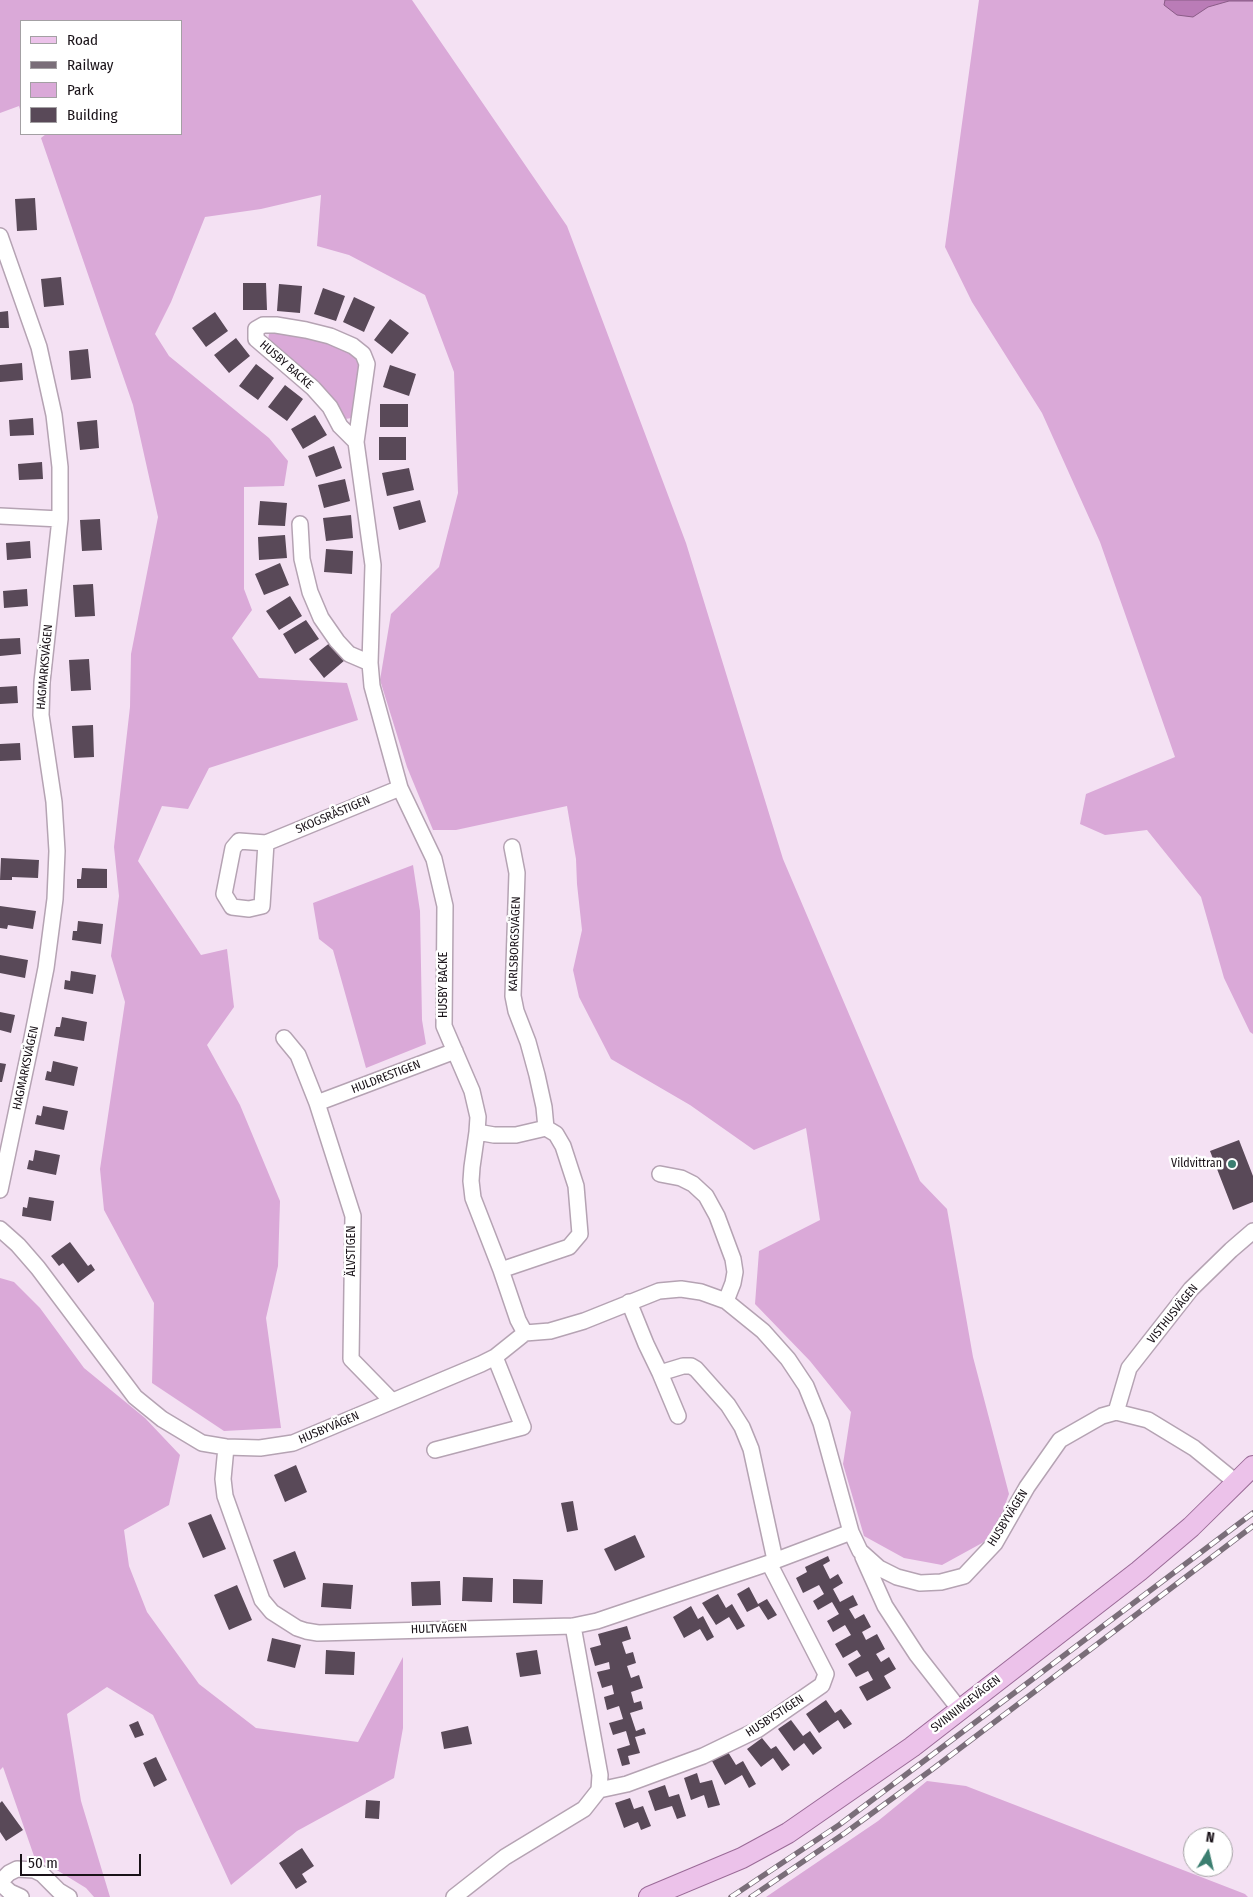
<!DOCTYPE html>
<meta charset="utf-8">
<style>
body{margin:0}
#map{position:relative;width:1253px;height:1897px;overflow:hidden;background:#f4e1f3;font-family:"Fira Sans Condensed",sans-serif}
canvas{display:block}
.legend{position:absolute;left:20px;top:20px;width:162px;height:115px;box-sizing:border-box;background:#fff;border:1px solid #a3a0a3;margin:0;padding:6px 9px;list-style:none;font-size:15px;color:#191218}
.legend li{display:flex;align-items:center;gap:10px;height:25px}
.legend b{width:25px;border:1px solid #a3a0a3}
.north{position:absolute;left:1183px;top:1827px;width:50px;height:50px;box-sizing:border-box;background:#fff;border:1px solid #a3a0a3;border-radius:50%;rotate:9deg;font-size:14px;font-weight:700;line-height:20px;text-align:center;color:#191218}
.north::after{content:'';display:block;margin:auto;width:18px;height:22px;background:#3b7e70;clip-path:polygon(50% 0,100% 100%,50% 72%,0 100%)}
.scale{position:absolute;left:20px;top:1854px;width:121px;height:22px;box-sizing:border-box;border:2px solid #191218;border-top:0;padding-left:6px;font-size:15px;line-height:18px;white-space:nowrap;color:#191218;-webkit-text-stroke:4px #fff;paint-order:stroke}
</style>
<div id="map">
<canvas width="1253" height="1897"></canvas>
<ul class="legend">
<li><b style="height:6px;background:#ecc2ea"></b>Road</li>
<li><b style="height:6px;background:#7a6e79"></b>Railway</li>
<li><b style="height:14px;background:#daa9d8"></b>Park</li>
<li><b style="height:14px;background:#594958"></b>Building</li>
</ul>
<div class="north">N</div>
<div class="scale">50 m</div>
</div>
<script>
const c = document.querySelector('canvas').getContext('2d');
c.lineJoin = 'round';
function paint(path, color) { c.fillStyle = color; c.fill(path, 'evenodd'); }
const shape = rows => new Path2D(rows.map(r => 'M' + r).join(''));
function stroke(path, color, width, dash) { c.strokeStyle = color; c.lineWidth = width; c.lineCap = dash ? 'butt' : 'round'; c.setLineDash(dash || []); c.stroke(path); }
function drawText(font, color, halo, rows, align = 'center') {
  c.font = font + ' "Fira Sans Condensed",sans-serif'; c.lineWidth = 5; c.setLineDash([]); c.textBaseline = 'middle'; c.strokeStyle = halo; c.fillStyle = color; for (const [text, x, y, turn = 0] of rows) {
    c.save(); c.translate(x, y); c.rotate((+turn || 0) * Math.PI / 180); c.textAlign = isNaN(turn) ? turn : align; if (halo) c.strokeText(text, 0, 0); c.fillText(text, 0, 0); c.restore();
  }
}
paint(shape([
 [0,0,412,0,567,226,686,543,783,859,920,1181,947,1209,973,1357,1009,1494,993,1537,942,1565,904,1558,864,1536,843,1464,851,1412,810,1361,755,1304,759,1251,820,1220,806,1128,754,1150,690,1105,611,1059,579,997,573,970,582,930,577,884,576,859,567,806,456,830,433,830,407,767,380,680,391,614,439,567,458,493,454,372,425,295,349,255,317,246,321,195,261,209,205,217,171,302,155,334,169,356,269,438,288,461,284,486,244,487,244,589,252,610,232,638,259,678,347,683,358,720,209,768,188,809,162,806,138,861,201,955,227,949,234,1007,207,1045,240,1105,280,1201,278,1266,266,1318,281,1428,224,1431,152,1383,154,1303,104,1210,100,1169,125,1002,111,956,119,896,114,847,130,707,131,654,158,517,133,405,41,138,46,134,181,134,181,21,21,21,21,113,19,106,0,113],
 [979,0,1253,0,1253,1034,1250,1032,1224,978,1201,897,1147,830,1105,835,1080,824,1086,794,1175,757,1100,542,1042,413,972,302,945,247],
 [274,332,298,335,322,341,345,350,358,360,361,364,352,418,345,419,268,340,269,334],
 [413,865,420,911,422,1020,426,1044,366,1068,333,950,319,939,313,903],
 [0,1278,14,1282,40,1308,84,1368,145,1418,180,1455,169,1505,124,1530,129,1566,147,1612,199,1684,256,1728,358,1742,403,1657,403,1728,394,1778,297,1831,231,1885,153,1715,107,1687,67,1714,81,1801,110,1897,94,1897,86,1888,34,1856,3,1767,0,1770],
 [927,1781,966,1786,1245,1894,1248,1897,766,1897,878,1821]
]), '#daa9d8');
const water = shape([
 [1165,0,1253,0,1253,1,1229,1,1208,7,1193,17,1177,15,1164,5,1165,0]
]);
paint(water, '#ba7cb7');
stroke(water, '#8a5c87', 1);
paint(shape([
 [35,198,37,230,17,231,15,199],
 [61,277,64,305,44,307,41,279],
 [243,283,266,283,267,310,243,310],
 [279,284,302,286,300,313,277,311],
 [323,288,345,296,336,321,314,314],
 [354,297,375,307,364,332,343,322],
 [8,311,9,328,0,328,0,312],
 [215,312,228,331,206,347,192,328],
 [390,319,409,333,392,354,374,340],
 [236,338,250,356,229,373,214,355],
 [88,349,91,378,71,380,69,351],
 [22,363,23,380,0,382,0,365],
 [256,364,274,378,258,400,239,386],
 [390,365,416,374,409,396,383,387],
 [285,385,303,399,287,421,268,407],
 [380,404,408,404,408,427,380,427],
 [315,415,327,435,303,449,291,429],
 [33,418,34,435,10,436,9,420],
 [97,420,99,448,80,450,77,422],
 [379,437,406,437,406,460,379,460],
 [334,446,342,468,316,477,308,456],
 [42,462,43,479,19,480,18,464],
 [409,468,414,490,387,496,382,473],
 [345,479,350,501,324,508,318,485],
 [420,500,426,522,399,530,393,507],
 [260,501,287,503,285,526,258,525],
 [351,515,353,538,326,541,323,518],
 [100,519,102,550,82,551,80,520],
 [285,535,287,558,259,560,258,537],
 [30,541,31,558,7,560,6,543],
 [326,549,353,551,352,574,324,572],
 [280,563,289,585,264,595,255,574],
 [93,584,95,616,75,617,73,585],
 [27,589,28,606,4,608,3,591],
 [290,596,302,616,279,630,266,611],
 [306,620,319,639,295,654,283,634],
 [20,638,21,654,0,656,0,639],
 [331,642,345,660,324,678,309,659],
 [89,659,91,690,71,691,69,660],
 [17,686,18,703,0,704,0,687],
 [93,725,94,757,74,758,72,726],
 [20,743,21,760,0,761,0,744],
 [1,858,39,860,38,878,12,877,12,880,0,880],
 [82,868,107,869,107,888,77,888,77,879,81,879],
 [0,906,36,911,33,929,8,925,7,929,0,928],
 [78,921,103,924,101,944,72,940,73,931,77,931],
 [0,955,28,960,25,978,0,973],
 [71,971,96,975,93,994,64,989,65,980,70,981],
 [0,1012,15,1015,11,1033,0,1030],
 [62,1017,87,1022,84,1041,54,1036,56,1027,60,1027],
 [53,1061,78,1067,74,1086,45,1080,47,1071,51,1072],
 [0,1063,6,1064,2,1082,0,1082],
 [43,1106,68,1111,64,1130,35,1124,37,1115,41,1116],
 [1239,1140,1253,1176,1253,1202,1233,1210,1210,1151],
 [35,1150,60,1155,56,1175,27,1169,29,1160,33,1161],
 [29,1197,54,1201,51,1221,22,1216,23,1207,27,1208],
 [70,1242,88,1266,91,1264,95,1270,78,1283,63,1263,59,1266,51,1256],
 [296,1465,307,1492,285,1502,274,1475],
 [573,1501,578,1530,567,1532,561,1503],
 [211,1514,226,1549,203,1558,188,1523],
 [635,1535,645,1557,615,1571,604,1549],
 [295,1551,306,1579,284,1588,273,1560],
 [828,1556,830,1561,823,1565,830,1579,838,1574,843,1583,833,1589,840,1602,853,1595,858,1605,849,1609,855,1619,864,1614,871,1627,862,1632,866,1640,877,1634,885,1649,876,1654,881,1662,889,1657,896,1669,884,1676,891,1688,867,1701,859,1687,873,1680,868,1671,856,1677,848,1664,861,1656,857,1650,843,1658,835,1644,851,1635,845,1625,833,1632,827,1621,839,1614,832,1602,818,1610,813,1601,824,1594,819,1585,803,1593,796,1578,807,1572,805,1567],
 [463,1577,493,1578,492,1602,462,1601],
 [513,1579,543,1580,542,1604,513,1603],
 [440,1581,441,1605,412,1606,411,1582],
 [323,1583,353,1585,351,1609,321,1607],
 [237,1585,252,1620,229,1630,214,1595],
 [749,1587,758,1604,767,1599,777,1615,768,1620,759,1606,747,1612,737,1594],
 [718,1594,726,1608,732,1604,745,1626,737,1630,729,1617,716,1625,702,1603],
 [691,1606,698,1619,703,1616,714,1637,707,1641,700,1629,684,1638,673,1617],
 [627,1626,631,1639,622,1642,626,1654,633,1652,636,1663,627,1666,631,1678,639,1675,643,1688,631,1692,634,1703,641,1701,643,1709,630,1713,636,1731,644,1728,646,1734,635,1737,640,1753,628,1756,630,1764,622,1766,617,1749,630,1745,626,1731,613,1735,609,1723,623,1719,619,1706,607,1710,604,1697,614,1694,612,1685,602,1688,597,1672,610,1669,609,1662,595,1666,590,1648,601,1645,598,1634],
 [272,1638,301,1645,295,1668,267,1661],
 [326,1650,355,1652,354,1675,325,1674],
 [537,1650,541,1674,520,1677,516,1653],
 [826,1700,835,1713,841,1709,852,1724,844,1729,838,1720,819,1733,806,1714],
 [791,1720,803,1736,810,1731,822,1748,813,1755,804,1743,794,1751,778,1729],
 [138,1721,144,1735,135,1738,129,1725],
 [468,1726,472,1744,444,1749,441,1732],
 [762,1738,771,1749,776,1746,790,1765,782,1771,773,1758,761,1767,747,1749],
 [728,1752,736,1765,743,1761,756,1784,749,1788,742,1775,725,1785,712,1761],
 [156,1757,167,1780,154,1787,143,1763],
 [697,1773,700,1783,712,1780,720,1805,708,1808,704,1795,691,1800,684,1778],
 [665,1785,669,1797,679,1794,686,1816,677,1819,672,1806,655,1811,648,1791],
 [630,1798,634,1809,643,1806,651,1826,641,1830,638,1822,624,1828,615,1803],
 [366,1800,380,1801,379,1819,365,1818],
 [2,1801,23,1830,6,1841,0,1832,0,1803],
 [302,1848,314,1866,302,1874,307,1882,296,1889,279,1863]
]), '#594958');
const minor = shape([
 [0,236,39,347,54,415,60,467,60,519,42,682,41,715,54,802,57,851,55,899,46,968,32,1038,0,1190],
 [356,442,340,426,330,407,313,388,256,339,256,329,263,325,276,325,306,330,330,336,353,346,363,354,367,364,356,442,373,565,370,663,372,686,400,788,434,859,445,906,444,1026,472,1091,478,1117,477,1132,472,1167,471,1181,473,1198,501,1270,518,1320,525,1333],
 [0,516,60,519],
 [300,524,302,559,310,592,321,618,337,641,349,654,370,663],
 [266,843,262,906,249,909,232,907,224,894,233,848,239,841,266,843,400,788],
 [512,847,517,873,513,996,516,1011,528,1042,537,1075,544,1107,546,1128],
 [284,1038,298,1055,317,1103,353,1216,351,1359,392,1401],
 [317,1103,455,1051],
 [477,1132,494,1135,516,1135,546,1128,556,1134,563,1146,576,1186,580,1234,569,1247,501,1270],
 [660,1174,681,1178,693,1184,706,1196,717,1216,733,1259,735,1272,733,1283,726,1301],
 [0,1229,18,1245,38,1268,135,1397,162,1419,202,1443,226,1447,260,1448,293,1443,481,1364,495,1357,525,1333,550,1331,584,1321,659,1291,681,1289,701,1292,726,1301,763,1331,788,1359,806,1386,821,1423,851,1532,860,1551,879,1568,897,1577,920,1583,941,1582,964,1576,995,1543,1027,1487,1060,1440,1102,1416,1116,1412,1148,1420,1194,1448,1237,1483],
 [629,1302,646,1344,660,1373,683,1366,691,1366,696,1369,728,1405,742,1427,751,1449,775,1560],
 [660,1373,678,1416],
 [1116,1412,1129,1368,1191,1289,1231,1250,1253,1231],
 [226,1447,223,1479,225,1496,262,1600,272,1612,297,1628,306,1631,318,1633,573,1626,597,1621,769,1563,851,1532],
 [435,1450,523,1427,495,1357],
 [863,1557,885,1606,917,1655,960,1710],
 [599,1790,627,1784,703,1756,757,1730,822,1685,826,1674,769,1563],
 [0,1882,9,1873,17,1869,34,1870,42,1874,59,1891,69,1897],
 [0,1883,10,1892,21,1897],
 [454,1897,505,1857,584,1809,599,1790,600,1775,573,1626]
]);
const major = shape([
 [649,1897,742,1858,788,1833,912,1747,1139,1571,1191,1527,1253,1466]
]);
stroke(minor, '#b5a3b3', 18);
stroke(major, '#9a6a97', 22);
stroke(minor, '#fff', 15);
stroke(major, '#ecc2ea', 20);
const rail = shape([
 [731,1897,839,1825,1253,1513],
 [751,1897,845,1833,934,1768,1253,1526]
]);
stroke(rail, '#7a6e79', 5.5);
stroke(rail, '#fff', 4, [11]);
for (const [x, y, r, color] of [
 [1232,1164,5,"#3b7e70"]
]) { const dot = new Path2D(); dot.arc(x, y, r, 0, 2 * Math.PI); c.fillStyle = color; c.fill(dot); stroke(dot, '#fff', 2); }
drawText('12px', '#191218', '#fff', [
 ["HUSBY BACKE",286,365,41],
 ["HAGMARKSVÄGEN",45,667,-85],
 ["SKOGSRÅSTIGEN",333,815,-23],
 ["KARLSBORGSVÄGEN",515,944,-88],
 ["HUSBY BACKE",444,985,-90],
 ["HAGMARKSVÄGEN",26,1068,-78],
 ["HULDRESTIGEN",386,1077,-21],
 ["ÄLVSTIGEN",352,1251,-90],
 ["VISTHUSVÄGEN",1173,1314,-51],
 ["HUSBYVÄGEN",329,1428,-23],
 ["HUSBYVÄGEN",1008,1518,-58],
 ["HULTVÄGEN",439,1629,-2],
 ["SVINNINGEVÄGEN",966,1704,-38],
 ["HUSBYSTIGEN",775,1716,-33]
]);
drawText('12px', '#191218', '#fff', [
 ["Vildvittran",1222,1164]
], 'right');
</script>
